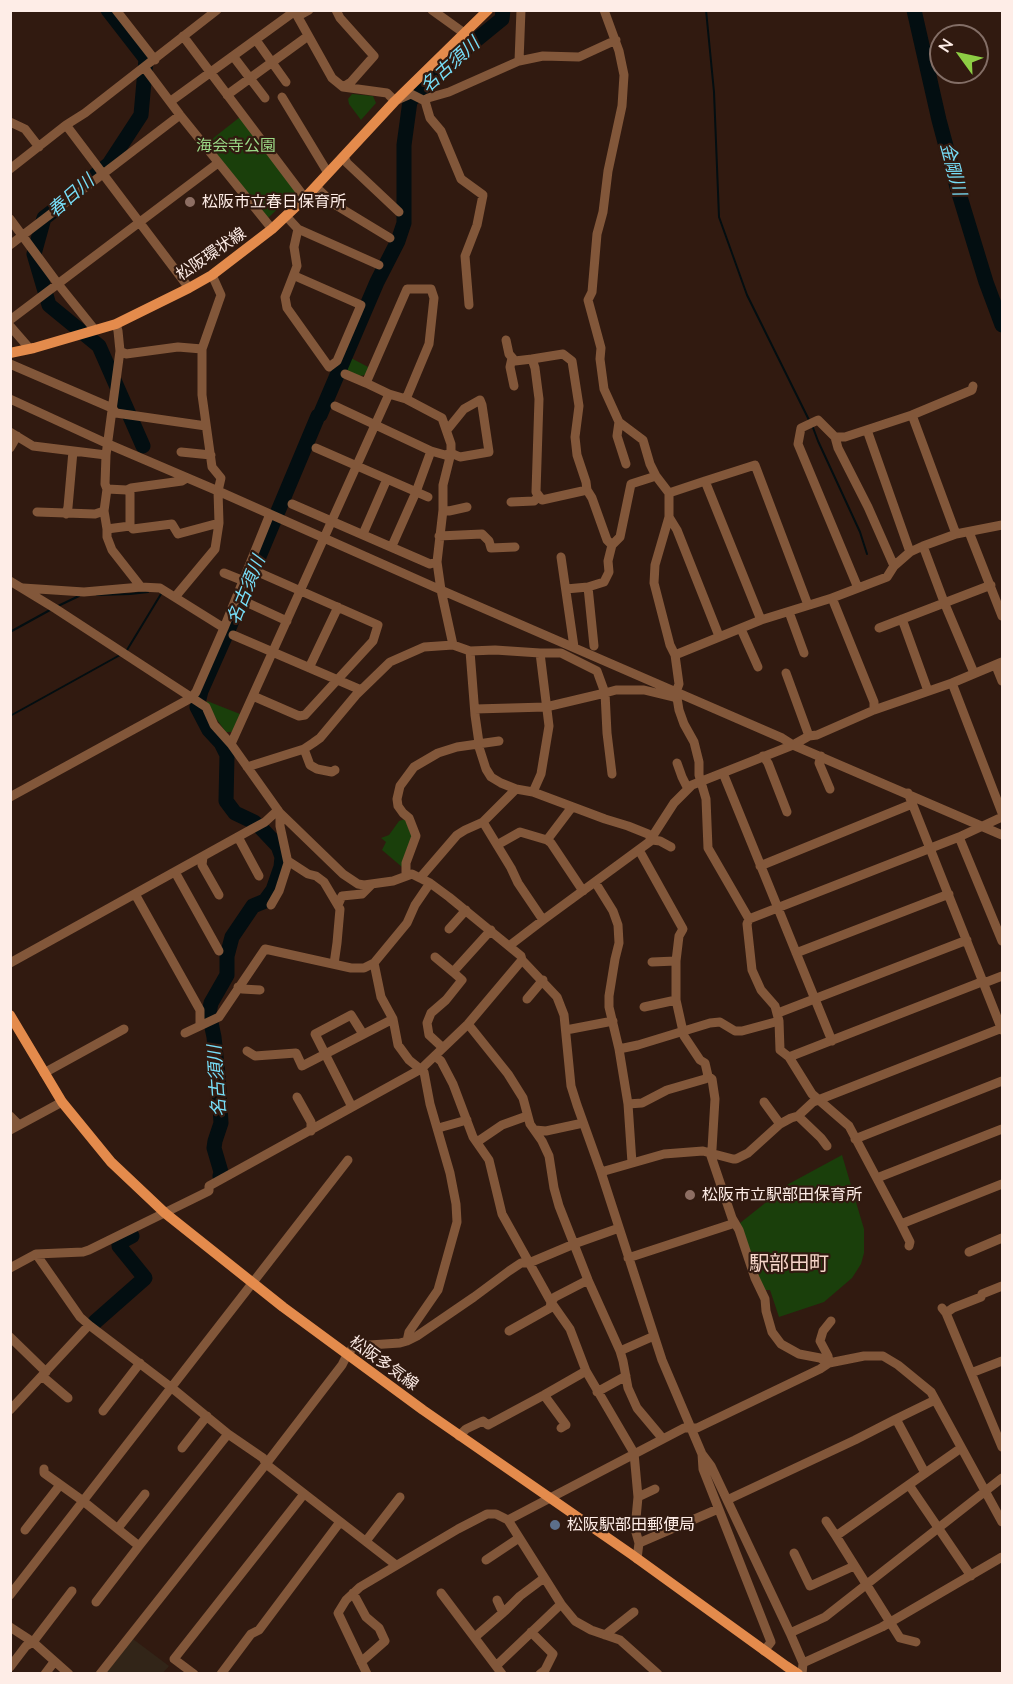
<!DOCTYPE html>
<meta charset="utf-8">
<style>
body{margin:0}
#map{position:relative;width:1013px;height:1684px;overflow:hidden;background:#311a10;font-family:Lato,sans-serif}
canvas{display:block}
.frame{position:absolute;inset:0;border:12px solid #feede7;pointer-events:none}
.north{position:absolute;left:929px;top:24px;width:60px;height:60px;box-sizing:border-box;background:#311a10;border:2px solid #836e66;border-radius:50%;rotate:303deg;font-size:16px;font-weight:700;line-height:24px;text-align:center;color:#feede7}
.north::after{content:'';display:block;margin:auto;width:21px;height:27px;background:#8dce44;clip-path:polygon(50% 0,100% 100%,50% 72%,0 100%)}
</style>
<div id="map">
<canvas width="1013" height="1684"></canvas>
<div class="frame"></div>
<div class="north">N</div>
</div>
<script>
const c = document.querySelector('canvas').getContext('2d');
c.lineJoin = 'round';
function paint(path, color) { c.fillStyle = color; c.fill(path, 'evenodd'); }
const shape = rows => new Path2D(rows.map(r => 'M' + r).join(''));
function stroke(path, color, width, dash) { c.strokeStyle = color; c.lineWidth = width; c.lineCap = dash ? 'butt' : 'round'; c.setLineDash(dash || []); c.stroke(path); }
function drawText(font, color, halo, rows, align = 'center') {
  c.font = font + ' Lato,"Noto Sans JP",sans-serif'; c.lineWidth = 4.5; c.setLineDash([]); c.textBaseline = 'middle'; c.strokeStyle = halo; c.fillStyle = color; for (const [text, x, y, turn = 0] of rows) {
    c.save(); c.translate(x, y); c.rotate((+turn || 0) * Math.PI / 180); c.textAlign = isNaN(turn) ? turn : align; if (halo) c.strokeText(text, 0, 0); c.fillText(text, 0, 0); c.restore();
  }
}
paint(shape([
 [133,1639,169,1666,163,1673,105,1674]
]), '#322518');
paint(shape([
 [352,94,373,96,376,103,361,120,349,104,348,99],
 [240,117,296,191,267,219,207,143],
 [351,358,370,368,365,375,360,376,346,370],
 [207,701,240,714,232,732,226,732,207,706],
 [405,819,412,837,402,867,382,850,386,842,381,838,389,835,399,821],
 [842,1155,864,1229,864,1253,861,1264,852,1278,824,1302,779,1317,770,1290,762,1290,740,1223,779,1192,783,1187]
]), '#1a3f0b');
stroke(shape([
 [706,10,714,92,719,217,747,295,809,420],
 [812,425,818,441,860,532,867,554],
 [97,595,130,594,148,592],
 [58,606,79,596],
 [10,632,50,610],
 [127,650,161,594],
 [10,716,120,655]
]), '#030e11', 2);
stroke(shape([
 [914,10,939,120,957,187,986,282,1002,325],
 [92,178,109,164,141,115,146,59,108,10],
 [53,211,44,218,34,254,49,305,99,346,143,446],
 [220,1176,221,1172,214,1148,215,1141,221,1123,218,1075,214,1037,209,1013,211,1003,227,975,227,956,232,937,253,906,265,901,273,890,281,867,282,857,278,846,261,828,254,822,235,813,226,801,227,755,221,743,209,730,197,707,201,691,229,628,318,416,320,415,377,282,398,241,404,223,404,145,410,101,453,59,502,19,503,10],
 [95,1322,145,1278,119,1246,119,1243,132,1236]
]), '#030e11', 15);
stroke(shape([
 [116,10,155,60],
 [294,10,332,78,343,87,387,93,395,101,411,94,425,101,430,118,441,131,461,179,483,195,477,225,465,256,469,305],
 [336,10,340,18,374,56,351,82,343,87],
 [432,10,464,33],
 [604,10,619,51,624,75,622,106,608,171,603,212,597,234,592,292,588,300,601,348,600,359,604,389,619,422,643,440,650,464,656,476,669,493],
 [298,16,309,10],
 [183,36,305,198],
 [256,40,286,82],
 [233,56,265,98],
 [519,61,521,10],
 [144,67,180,115,272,229],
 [227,95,308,36],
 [282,97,328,173],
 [171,101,295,11],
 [425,101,428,98,449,92,519,61,543,56,579,57,616,40],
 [10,122,25,129,39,147],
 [66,125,189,288],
 [344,157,347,163,399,212],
 [10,169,66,125,85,113,217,10],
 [316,187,334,204,390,238],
 [286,216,298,229,294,247,297,266,285,297,287,308,329,367,337,361,361,305,295,276],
 [10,219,58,284,95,330],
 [298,229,379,265],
 [10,245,180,115],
 [10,320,218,163],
 [10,326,30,349],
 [506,340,509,354,515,361,532,359],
 [120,351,126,354,178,347,202,349],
 [512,358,510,367,514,386],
 [10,364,112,408,116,413,206,426],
 [345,374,366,383],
 [389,394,366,383,407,289,431,289,434,298,429,344,406,399],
 [10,399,108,444,218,491,441,590,782,738,793,745,1002,835],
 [335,406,431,451,445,455,451,453,460,457,489,452,482,405,480,400,464,409,447,430],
 [912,415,956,534],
 [619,422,617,436,626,464],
 [867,430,910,552],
 [10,432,33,446,106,455,120,351,118,331,116,324],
 [835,437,838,448,868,507,894,566],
 [10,448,17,436],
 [316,448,428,497],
 [181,452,211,455],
 [106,455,105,484,107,489,127,490,131,488,182,481,187,478],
 [705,481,669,493,669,517,655,565,654,583,670,645,675,655,679,684,676,692,679,710,684,724,694,742,699,762,699,775,706,799,708,848,749,919,747,924,752,970,761,990,775,1006,779,1021,780,1050,789,1057,812,1094,849,1126,901,1224,910,1242,909,1246],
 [107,489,104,511,107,529,130,526],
 [127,490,130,493,130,526,133,529,172,524,178,534,219,523],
 [511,502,534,501,539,496],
 [292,504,430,564,437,562],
 [443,510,449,511,467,507],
 [37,512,95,514,104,511],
 [66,514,68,507,73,451],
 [669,517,677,530,719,636],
 [107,529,107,537,112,550,141,587],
 [969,532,1002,616],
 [363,534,387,479],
 [439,536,482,534,489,541,491,548,515,547],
 [612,545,620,537,631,484,656,476],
 [392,546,416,492,431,451],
 [923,546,944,602,974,673],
 [561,557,574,647],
 [224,573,244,581],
 [10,581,56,609,206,707,214,725,231,744,280,813,343,874,358,884,364,885,393,881,412,874,430,883,449,897,521,956,522,960,557,997,564,1015,571,1086,577,1105,601,1172,662,1360,702,1454,711,1466,790,1633,803,1663,802,1674],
 [588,587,594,646],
 [858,588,798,444,801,428,818,420,835,437,845,437,912,415,972,390,973,386],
 [566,589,588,587,604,582,609,572,608,561,612,545,607,540,592,498,587,490,586,482,577,455,575,437,579,406,572,361,563,354,532,359,535,368,539,399,536,492,542,500,587,490],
 [175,597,215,549,219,523,218,491,221,478,212,467,202,395,202,349,221,295,212,275],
 [832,598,874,702,874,710],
 [248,603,287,621],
 [789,612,804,653],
 [902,619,928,691],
 [761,620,705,481,755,465,808,605],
 [224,628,270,514],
 [879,628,991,585],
 [741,629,758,667],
 [233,635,361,690],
 [453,645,470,651,475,715,479,743],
 [470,651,495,650,540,653],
 [675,655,761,620,832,598,887,577,894,566,910,552,923,546,956,534,1002,525],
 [996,666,1002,681],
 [309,668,338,607],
 [786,673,809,736],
 [952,683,1002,813],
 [253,696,299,716,305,715,373,641,378,625,260,573],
 [475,709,546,707,605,693,607,733,612,774],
 [231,744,389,394,406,399,442,418,451,444,451,453,443,485,443,510,437,562,441,590,453,645,424,647,390,662,356,695,320,738,313,743,304,749,247,767],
 [478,744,486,769,491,777,501,783,516,789,533,792,605,819,628,826,648,834,652,840,660,841,671,847],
 [304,749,310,765,317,769,332,772,335,770],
 [763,756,768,763,787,812],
 [821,756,819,763,830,789],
 [677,763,682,777,688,789],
 [723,773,832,1041],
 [516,789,483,822,511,868,518,883,543,920],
 [533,792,541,774,549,726,540,653,561,653,597,671,605,693,616,690,644,690,673,697,676,692],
 [908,793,1002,1030],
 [10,797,191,698,196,692,224,628,160,588,141,587,84,592,23,588],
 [572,807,547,840,551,843,583,891],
 [238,837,259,876],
 [959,837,1002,941],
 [497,845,520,832,547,840],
 [639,850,683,929,679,936,676,961,676,1000,684,1036,700,1060,705,1063,708,1076,712,1079,715,1099,712,1149,710,1153,733,1159,736,1159,748,1153,780,1124,791,1118,798,1116,813,1102,1002,1028],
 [203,857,202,865,219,895],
 [288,861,308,874,316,876,324,882,340,909,337,943,334,964],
 [760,866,912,804],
 [175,872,219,951],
 [406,876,406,863,416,836,409,818,403,813,398,806,397,799,400,786,414,767,438,753,457,747,499,741],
 [420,878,457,835,465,830,483,822],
 [595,882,613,911,618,925,619,943,615,959,609,996,609,1007,619,1049,628,1104,632,1163],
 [135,894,200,1010,200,1025],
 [271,905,279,891,288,863,280,826,280,813],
 [338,905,342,896,362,894,372,884],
 [749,919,959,837,1002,817],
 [449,929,466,910],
 [509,946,543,920,652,840,654,834,674,803,692,785,793,745,809,736,817,735,874,710,952,683,1002,662],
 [796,953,949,894],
 [435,957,453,972,491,930],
 [652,962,676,961],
 [10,963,252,829,265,822,278,810],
 [374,963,407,923,415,905,430,883],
 [984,983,1002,976],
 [238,987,242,989,260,990],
 [527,999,543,980],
 [644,1007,676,1000],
 [778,1013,967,940],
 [468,1024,508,1074,523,1098,530,1124,542,1141,549,1156,554,1188,559,1206,588,1280,620,1351,623,1361,628,1388,637,1408,663,1439],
 [566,1030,613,1021],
 [185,1033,219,1017,265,949,351,968,364,968,374,963,381,997,393,1019,398,1045,409,1060,424,1072,430,1104,450,1173,456,1204,457,1222,438,1290,409,1332,407,1341],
 [443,1048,429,1035,427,1023,431,1013,446,1000,462,980,453,972],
 [619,1049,638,1045,710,1023,720,1022,735,1031,742,1031,779,1021],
 [247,1051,255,1056,296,1053,302,1066,393,1019],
 [435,1056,441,1061,453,1084,473,1137,489,1160,502,1214,551,1302,570,1329,586,1371,634,1453,638,1497,635,1529,639,1543,637,1559],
 [789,1057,984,981],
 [44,1073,124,1029],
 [297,1097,311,1122,311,1131],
 [764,1102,780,1124],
 [628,1104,642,1103,667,1090,705,1079,708,1076],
 [352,1107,315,1034,351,1015,363,1034],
 [10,1116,19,1125],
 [798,1116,821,1138,827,1146],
 [442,1127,467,1120],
 [10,1130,62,1102],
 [535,1130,546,1131,583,1123],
 [855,1139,1002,1081],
 [477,1142,502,1125,527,1116],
 [601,1172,664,1154,703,1151,710,1153,732,1218,739,1230,755,1278,765,1299,766,1311,772,1332,781,1344,799,1354,820,1358,829,1363],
 [877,1178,1002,1129],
 [901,1224,1002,1184],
 [969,1252,1002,1238],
 [36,1254,80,1317,89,1325,172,1388,228,1434,263,1458,266,1464,396,1565],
 [628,1258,735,1223],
 [10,1268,36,1254,83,1252,89,1250,209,1191,209,1186,421,1069,468,1024,522,960],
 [942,1308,946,1313,1002,1447],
 [946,1313,953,1308,981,1297,982,1294,1002,1286],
 [509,1331,550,1308,551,1302,555,1297,588,1280],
 [10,1337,46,1372],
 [620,1351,654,1336],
 [829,1363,828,1356,820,1341,823,1331,831,1321],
 [971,1373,1002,1361],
 [42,1376,68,1398],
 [597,1392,626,1376],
 [544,1395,566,1425,561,1428],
 [10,1410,89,1325],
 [103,1411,140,1363],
 [459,1436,466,1429,483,1421,488,1425,544,1395,586,1371],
 [182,1448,207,1416],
 [702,1454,703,1469,771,1642,764,1651],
 [44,1469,44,1473,83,1501,139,1546,228,1434],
 [925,1473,896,1419,935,1400],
 [909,1485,971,1576],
 [638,1497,655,1489],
 [727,1500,855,1440,896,1419],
 [508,1520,561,1604],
 [826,1521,836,1536,961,1448],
 [118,1528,145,1494],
 [25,1530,60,1485],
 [836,1536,900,1638,916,1642],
 [366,1541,400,1497],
 [639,1543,718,1509],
 [794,1553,810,1586,854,1566],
 [486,1560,519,1538],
 [353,1593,366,1617,379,1628,385,1641,361,1662],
 [441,1593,502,1674],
 [10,1595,348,1160],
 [497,1600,503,1613],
 [96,1602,139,1546],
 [10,1627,33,1642,69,1674],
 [531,1632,553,1654,545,1670,540,1674],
 [790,1633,825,1617,1002,1478],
 [605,1635,634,1612],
 [475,1637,506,1610,520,1596,544,1578],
 [803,1663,882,1627,1002,1557],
 [496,1666,561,1604,575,1621,591,1630,620,1640,658,1674],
 [10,1667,26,1646,33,1642,72,1591],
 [45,1674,54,1662],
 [100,1674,266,1464,342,1365,347,1355,354,1346,400,1343,407,1341,417,1336,474,1297,509,1271,521,1263,529,1263,574,1244,619,1228],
 [194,1674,174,1659,304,1494],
 [221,1674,251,1634,259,1630,340,1522],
 [367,1674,338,1613,346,1600,360,1587,458,1529,487,1514,496,1514,508,1520,684,1428,697,1428,820,1369,829,1363,864,1356,883,1356,898,1365,931,1392,1002,1522]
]), '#82573a', 9);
stroke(shape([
 [10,353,34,348,116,324,189,288,212,275,272,229,305,198,395,101,488,10],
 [10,1015,62,1102,111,1162,165,1213,283,1307,423,1410,631,1554,786,1666,798,1674]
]), '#e48b4c', 10);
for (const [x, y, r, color] of [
 [190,202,6,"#8d6e63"],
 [690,1195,6,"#8d6e63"],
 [555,1525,6,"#5c6f8a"]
]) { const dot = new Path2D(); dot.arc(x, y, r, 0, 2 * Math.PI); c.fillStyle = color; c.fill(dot); stroke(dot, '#311a10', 2); }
drawText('16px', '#9bd987', '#311a10', [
 ["海会寺公園",236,146]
]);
drawText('16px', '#feede7', '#311a10', [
 ["松阪市立春日保育所",202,202],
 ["松阪市立駅部田保育所",702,1195],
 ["松阪駅部田郵便局",567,1525]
], 'left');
drawText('16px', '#feede7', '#311a10', [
 ["松阪環状線",211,254,-34],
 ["松阪多気線",384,1363,36]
]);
drawText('italic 18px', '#77def8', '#311a10', [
 ["名古須川",450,65,-42],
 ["金剛川",953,169,75],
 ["春日川",71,196,-41],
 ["名古須川",246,590,-68],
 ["名古須川",217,1081,-94]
]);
drawText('20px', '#f5d5c8', '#311a10', [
 ["駅部田町",789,1264]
]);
</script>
